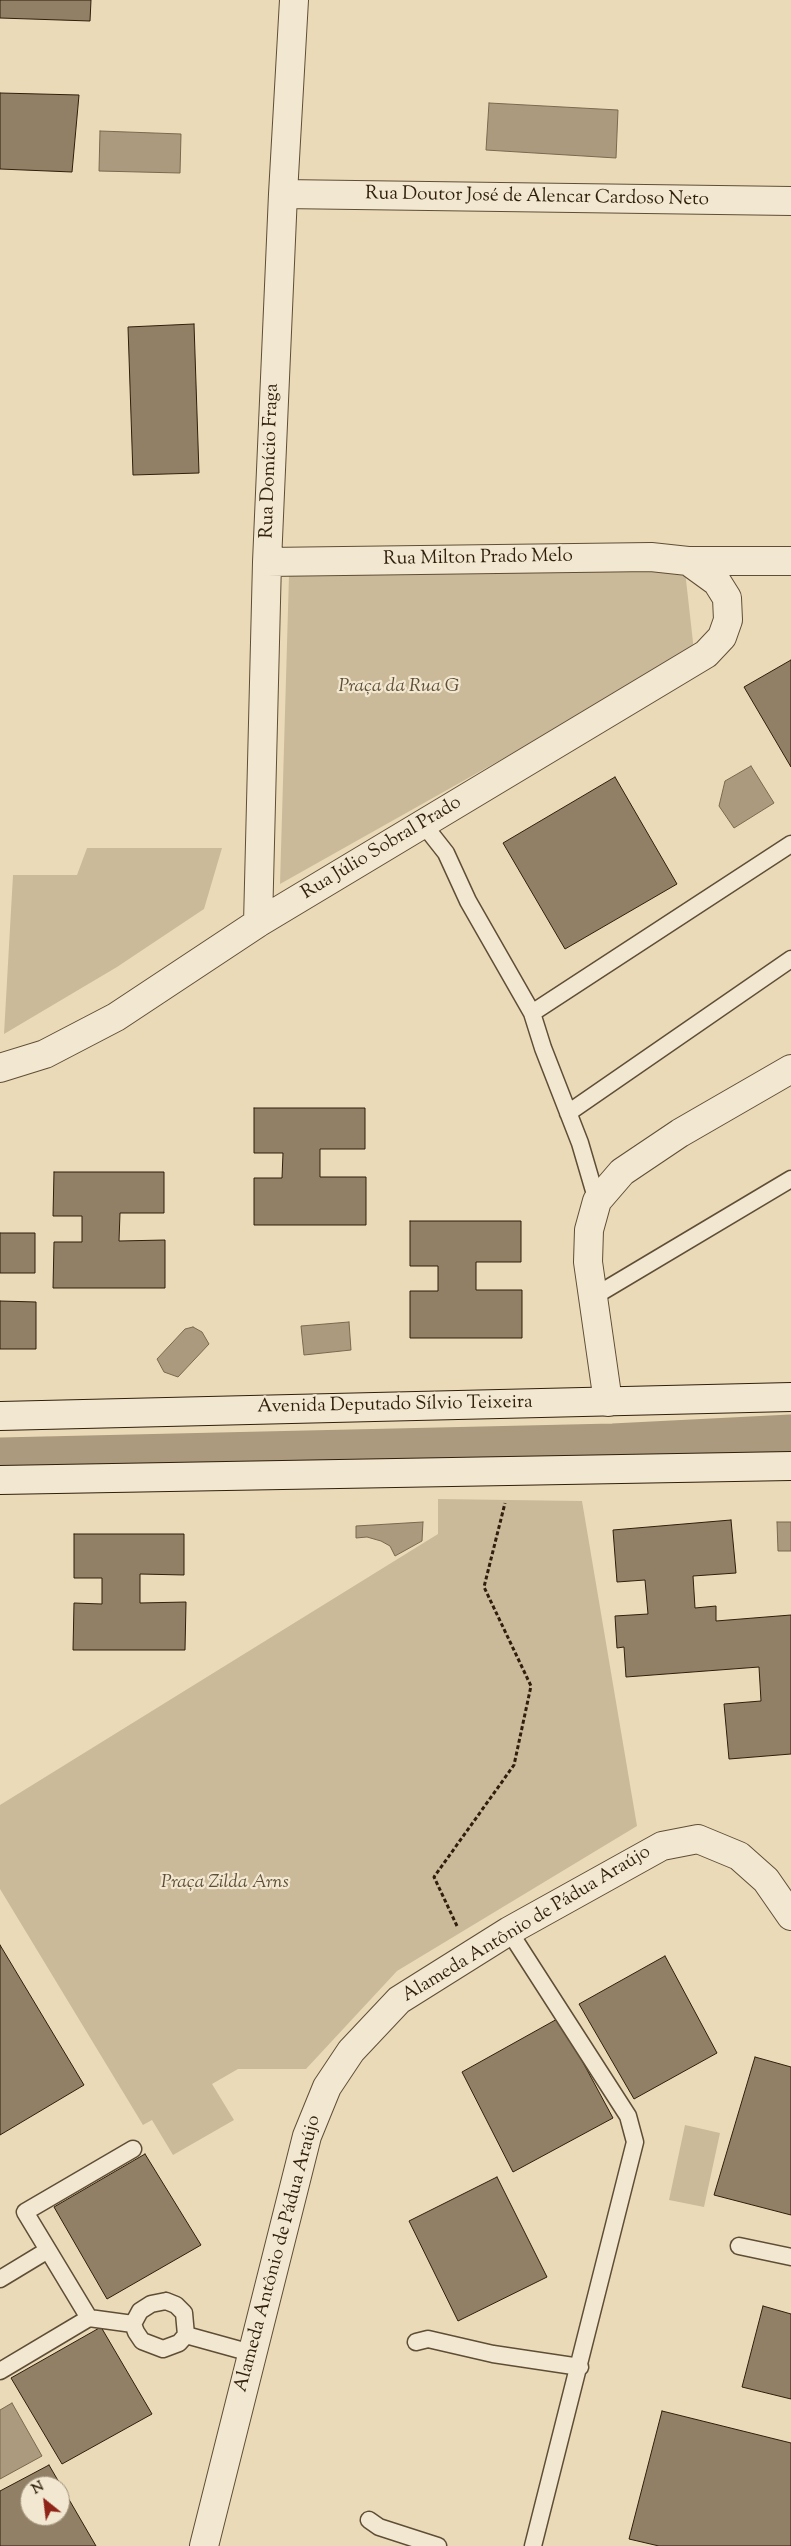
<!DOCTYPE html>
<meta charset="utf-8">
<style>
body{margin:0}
#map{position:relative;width:791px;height:2546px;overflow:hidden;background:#ebdab7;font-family:"Sorts Mill Goudy",serif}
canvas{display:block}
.north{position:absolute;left:20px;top:2476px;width:50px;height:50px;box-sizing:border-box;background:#f2e7d0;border:1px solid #a49782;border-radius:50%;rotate:331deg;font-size:14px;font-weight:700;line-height:20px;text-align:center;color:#301f0c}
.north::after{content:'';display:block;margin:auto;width:18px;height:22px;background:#8f2418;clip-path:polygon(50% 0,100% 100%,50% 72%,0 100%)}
</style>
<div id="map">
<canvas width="791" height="2546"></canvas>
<div class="north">N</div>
</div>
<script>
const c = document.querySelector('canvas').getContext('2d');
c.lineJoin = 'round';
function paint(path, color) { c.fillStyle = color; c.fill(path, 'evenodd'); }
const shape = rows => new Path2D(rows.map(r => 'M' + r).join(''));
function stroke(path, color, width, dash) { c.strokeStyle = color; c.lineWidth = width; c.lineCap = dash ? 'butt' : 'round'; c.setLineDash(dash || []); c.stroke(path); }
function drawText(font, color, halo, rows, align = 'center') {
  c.font = font + ' "Sorts Mill Goudy",serif'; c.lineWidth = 4.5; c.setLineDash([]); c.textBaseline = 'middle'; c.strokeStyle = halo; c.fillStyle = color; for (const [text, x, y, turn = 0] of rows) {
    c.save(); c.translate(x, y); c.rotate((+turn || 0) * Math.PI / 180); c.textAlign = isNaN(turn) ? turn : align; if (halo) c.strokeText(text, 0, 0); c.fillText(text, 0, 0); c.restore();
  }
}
paint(shape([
 [685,571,694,651,280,884,289,575],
 [87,848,222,848,204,909,117,967,4,1034,13,875,77,875],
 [438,1499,582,1501,637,1826,397,1971,306,2069,238,2069,212,2084,234,2120,173,2155,152,2120,143,2125,0,1889,0,1805,438,1534],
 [685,2125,720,2133,704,2207,669,2200]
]), '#cbba9a');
const water = shape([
 [489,103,618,110,616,158,486,150,489,103],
 [100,131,181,134,180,173,99,171,100,131],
 [751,766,774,803,734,828,719,806,725,781,751,766],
 [349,1322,351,1350,304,1355,301,1326,349,1322],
 [193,1327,202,1332,209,1344,178,1377,164,1372,157,1359,185,1329,193,1327],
 [423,1522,422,1541,395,1556,390,1546,381,1541,367,1537,356,1538,356,1526,423,1522],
 [777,1522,791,1522,791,1551,778,1551,777,1522],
 [12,2403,42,2456,0,2479,0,2410,12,2403]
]);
paint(water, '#ab9a7d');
stroke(water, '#7a6950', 1);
stroke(shape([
 [0,1457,613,1443,791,1434]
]), '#ab9a7d', 39);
const building = shape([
 [0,0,91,0,90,21,0,18,0,0],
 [0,93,79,95,72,172,0,169,0,93],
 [194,324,199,473,133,475,128,327,194,324],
 [791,660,791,767,744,687,791,660],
 [615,777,677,884,565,949,503,843,615,777],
 [254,1108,365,1108,365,1149,320,1149,320,1177,366,1177,366,1225,254,1225,254,1178,282,1178,283,1153,254,1153,254,1108],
 [54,1172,164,1172,164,1213,120,1213,119,1241,165,1240,165,1288,53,1288,54,1242,82,1242,82,1216,53,1216,54,1172],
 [410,1221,521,1221,521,1262,476,1262,476,1290,522,1290,522,1338,410,1338,410,1291,438,1291,438,1266,410,1266,410,1221],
 [0,1233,35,1233,35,1273,0,1273,0,1233],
 [0,1301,36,1302,36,1349,0,1349,0,1301],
 [731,1520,736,1573,693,1576,695,1608,716,1606,716,1621,791,1615,791,1754,729,1759,724,1704,761,1701,759,1667,626,1677,624,1647,617,1648,615,1616,648,1614,645,1580,617,1582,613,1530,731,1520],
 [74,1534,184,1534,184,1575,140,1574,140,1603,186,1602,185,1650,73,1650,74,1603,102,1604,102,1578,74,1578,74,1534],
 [0,1945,84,2085,0,2135,0,1945],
 [665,1956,717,2053,634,2099,579,2004,665,1956],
 [559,2018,613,2118,513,2172,462,2072,559,2018],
 [755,2057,791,2067,791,2215,714,2195,755,2057],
 [145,2154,201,2245,107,2299,54,2207,145,2154],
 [497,2177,547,2277,458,2321,409,2221,497,2177],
 [763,2306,791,2314,791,2399,742,2387,763,2306],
 [101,2327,152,2414,62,2464,11,2378,101,2327],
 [662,2411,791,2443,791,2546,659,2546,629,2539,662,2411],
 [49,2465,96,2546,0,2546,0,2491,49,2465],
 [30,2486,60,2486,60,2516,30,2516,30,2486]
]);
paint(building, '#918065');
stroke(building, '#301f0c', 1);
const service = shape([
 [424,825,446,853,468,901,532,1013,543,1048,580,1143,597,1201],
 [532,1013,791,844],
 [568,1113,791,959],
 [593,1297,791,1179],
 [509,1931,628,2116,635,2142,533,2546],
 [739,2246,791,2257],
 [48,2250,25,2212,133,2149],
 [0,2279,48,2250,89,2318,133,2324],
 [166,2301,176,2305,184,2313,186,2335,179,2343,163,2349,142,2341,136,2332,133,2324,140,2311,151,2304,166,2301],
 [186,2335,251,2353],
 [416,2342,428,2339,493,2354,580,2367],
 [0,2371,89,2318],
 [369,2520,379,2527,438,2546]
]);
const minor = shape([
 [283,194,791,201],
 [688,561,791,561],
 [258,923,267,562,283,194,294,0],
 [0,1068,45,1054,116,1017,258,923,706,654,722,637,728,620,727,598,717,582,688,561,651,557,267,562],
 [608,1402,588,1262,589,1230,597,1201,622,1172,680,1133,791,1069],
 [204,2546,307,2136,327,2087,351,2051,399,2000,509,1931,662,1846,698,1839,739,1856,766,1880,791,1916]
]);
const secondary = shape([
 [0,1416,791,1397],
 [0,1480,791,1466]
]);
stroke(service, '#5f4e37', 19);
stroke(minor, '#5f4e37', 30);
stroke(secondary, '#301f0c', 30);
stroke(shape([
 [457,1926,434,1877,514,1765,531,1686,484,1587,505,1503]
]), '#301f0c', 3, [4, 2.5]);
stroke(service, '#f2e7d0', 16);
stroke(minor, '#f2e7d0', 28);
stroke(secondary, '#f2e7d0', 28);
drawText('19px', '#301f0c', '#f2e7d0', [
 ["Rua Doutor José de Alencar Cardoso Neto",537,198,1],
 ["Rua Domício Fraga",271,461,-88],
 ["Rua Milton Prado Melo",478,559,-1],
 ["Rua Júlio Sobral Prado",382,849,-31],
 ["Avenida Deputado Sílvio Teixeira",395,1406,-1],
 ["Alameda Antônio de Pádua Araújo",527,1925,-31],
 ["Alameda Antônio de Pádua Araújo",279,2254,-75]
]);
drawText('italic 19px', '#5e4e37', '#f2e7d0', [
 ["Praça da Rua G",399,688],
 ["Praça Zilda Arns",225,1884]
]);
</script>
